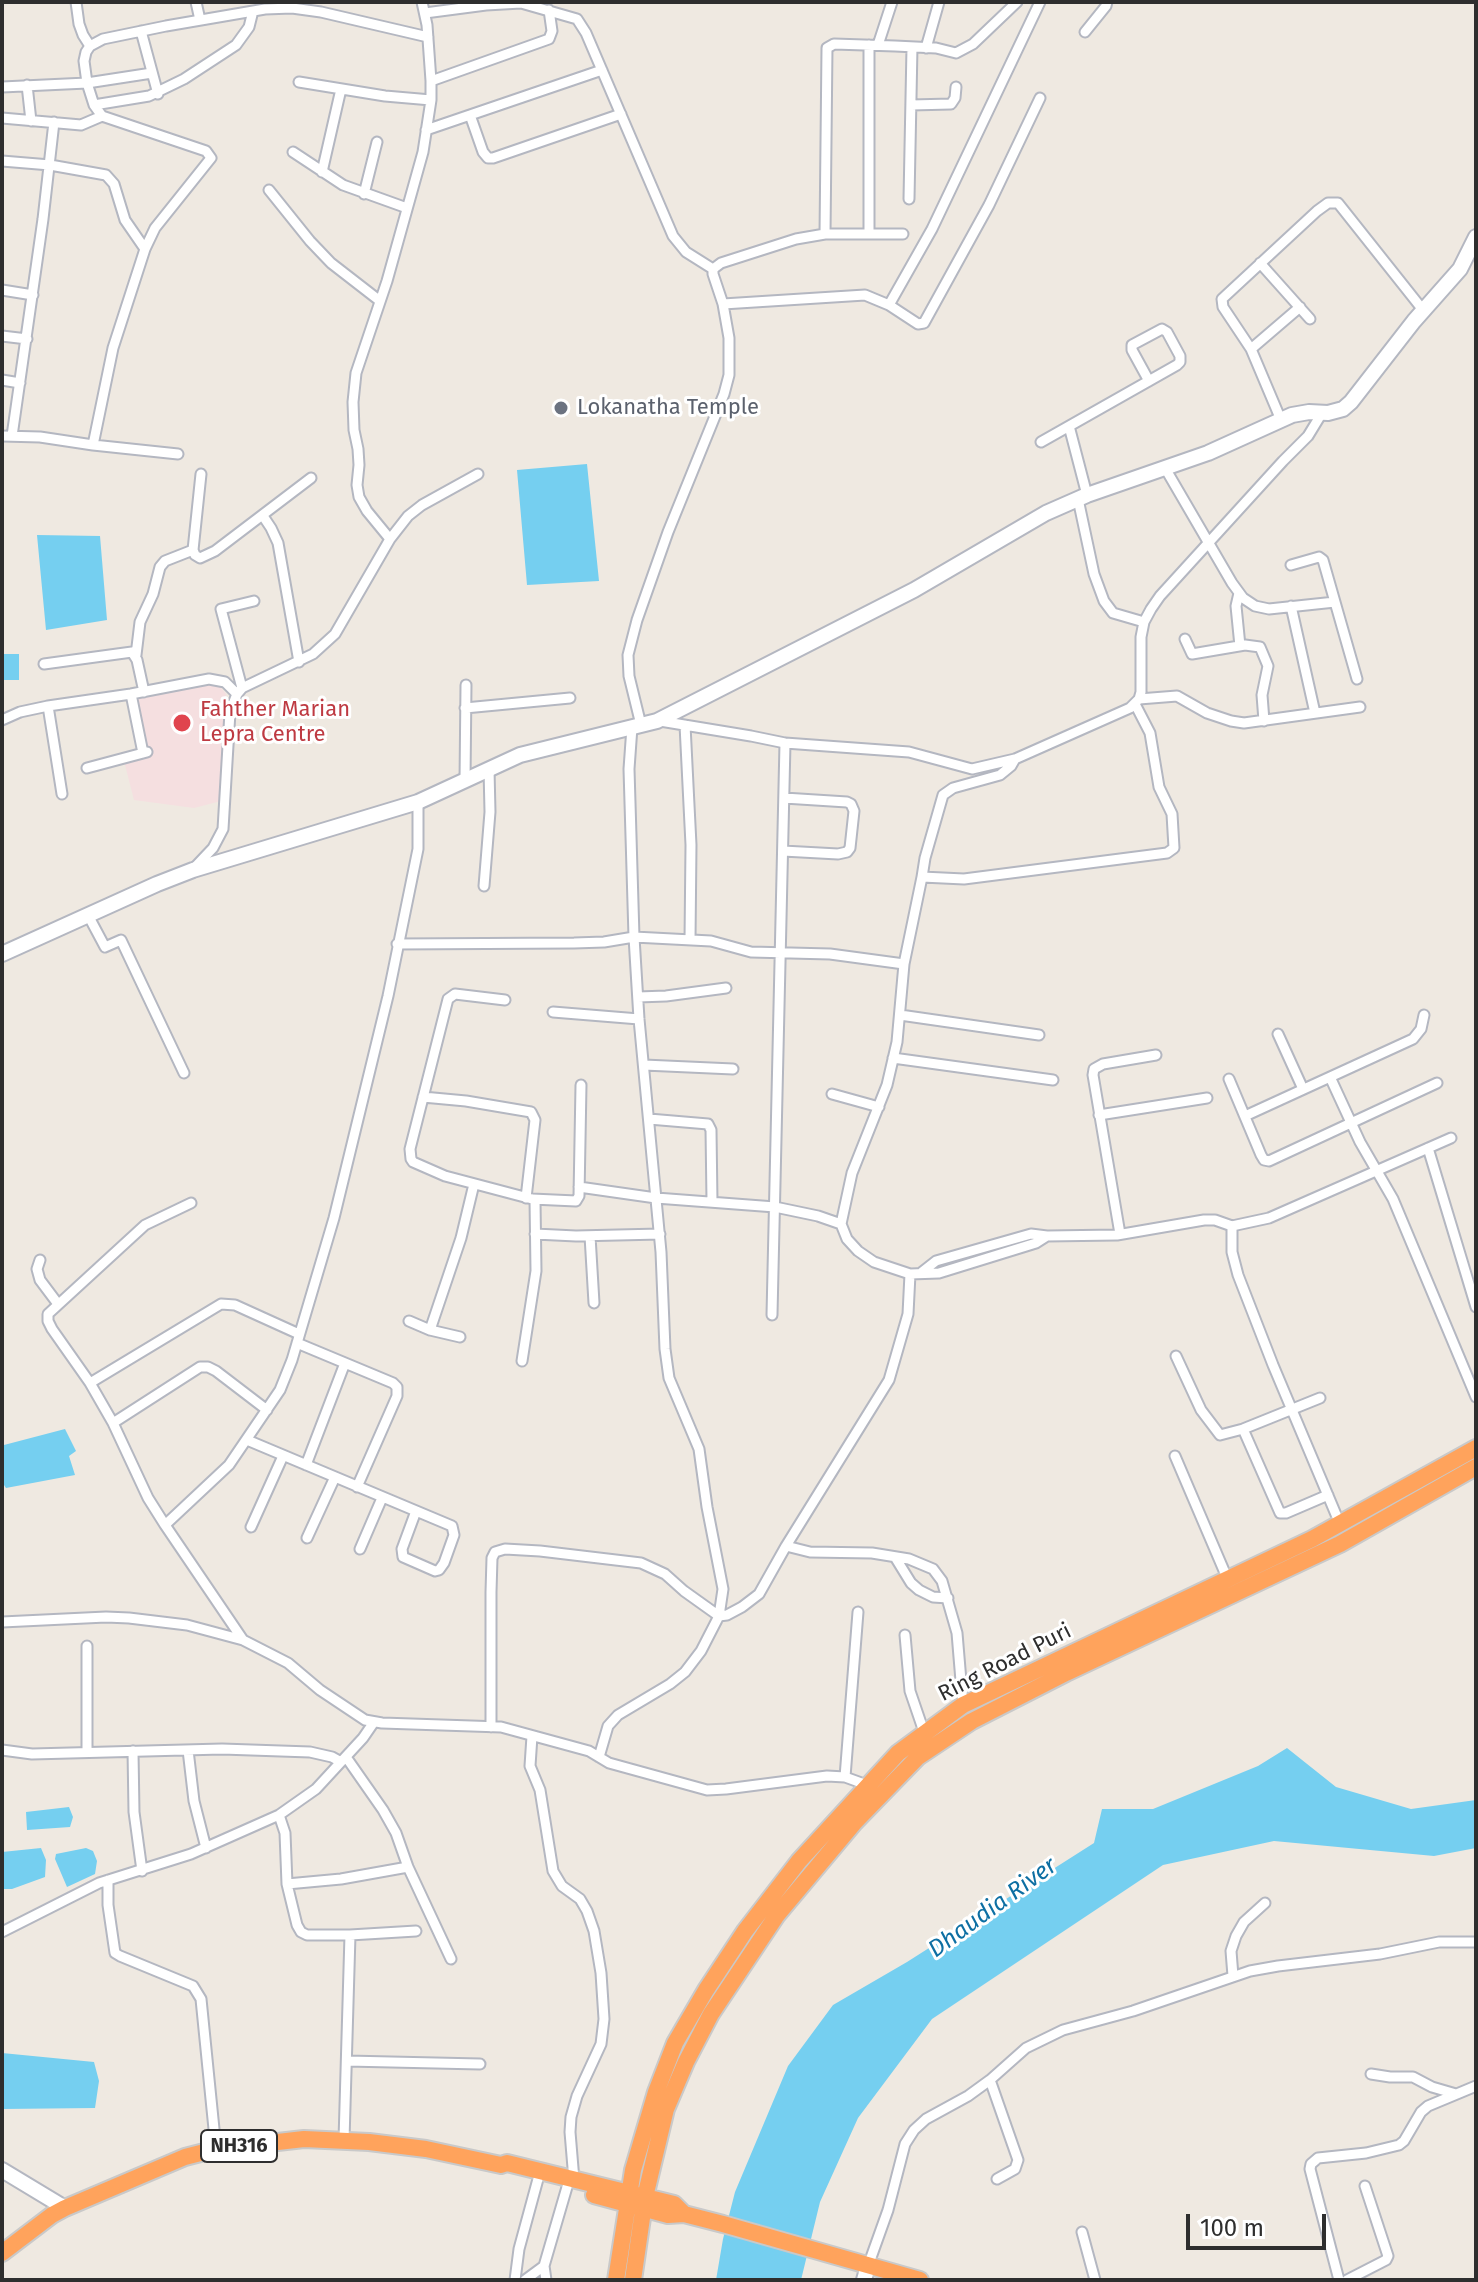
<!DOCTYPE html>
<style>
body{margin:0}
#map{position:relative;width:1478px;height:2282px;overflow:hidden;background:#efe9e1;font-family:"Fira Sans",sans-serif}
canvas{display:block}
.frame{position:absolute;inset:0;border:4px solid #2e2e2e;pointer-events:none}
.scale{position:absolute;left:1186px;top:2214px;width:140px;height:36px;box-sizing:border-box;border:4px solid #2e2e2e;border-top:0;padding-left:10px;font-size:24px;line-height:28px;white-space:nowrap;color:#2e2e2e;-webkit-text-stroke:6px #fff;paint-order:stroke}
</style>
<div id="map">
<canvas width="1478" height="2282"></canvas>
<div class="frame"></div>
<div class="scale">100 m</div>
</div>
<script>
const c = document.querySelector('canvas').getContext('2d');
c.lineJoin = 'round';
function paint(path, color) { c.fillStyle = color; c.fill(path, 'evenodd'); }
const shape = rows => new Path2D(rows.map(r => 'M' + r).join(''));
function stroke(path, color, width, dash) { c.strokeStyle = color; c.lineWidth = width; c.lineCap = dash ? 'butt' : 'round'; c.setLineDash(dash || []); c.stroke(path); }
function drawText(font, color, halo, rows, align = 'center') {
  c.font = font + ' "Fira Sans",sans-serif'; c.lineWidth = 6; c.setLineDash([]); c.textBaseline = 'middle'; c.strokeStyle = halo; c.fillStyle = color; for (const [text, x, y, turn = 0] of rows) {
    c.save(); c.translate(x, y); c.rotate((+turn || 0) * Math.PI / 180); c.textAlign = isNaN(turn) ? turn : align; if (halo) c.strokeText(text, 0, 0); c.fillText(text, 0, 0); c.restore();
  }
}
paint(shape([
 [216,682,226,694,221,801,194,808,134,800,123,757,145,750,134,696]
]), '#f5dfe0');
paint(shape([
 [587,464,599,581,527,585,517,470],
 [37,535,100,536,107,620,46,630],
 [2,654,19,654,19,680,2,680],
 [65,1429,76,1451,69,1456,75,1475,6,1488,2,1482,2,1449,4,1445],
 [1287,1748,1336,1787,1411,1809,1476,1800,1476,1848,1434,1856,1274,1841,1163,1865,932,2019,858,2118,820,2202,801,2280,716,2280,723,2239,735,2192,788,2066,833,2005,907,1962,1094,1843,1102,1809,1153,1809,1258,1766],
 [69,1807,73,1817,70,1827,27,1830,26,1812],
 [41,1848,46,1860,45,1877,12,1889,2,1889,2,1852],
 [86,1848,93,1851,97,1861,95,1874,67,1887,55,1859,56,1854],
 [2,2053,94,2062,99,2081,95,2108,2,2109]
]), '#75cff0');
const street = shape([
 [76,2,79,24,83,35,90,46],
 [196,2,200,20],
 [425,13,486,5,521,3,577,19,586,33,673,236,686,252,713,269],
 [141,31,158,94],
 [1085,32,1106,6,1107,2],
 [878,45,892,2],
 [926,48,939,2],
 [431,81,549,39,552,31,549,10],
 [299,82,385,96,431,100],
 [27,85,31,121],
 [2,87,87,83,152,73],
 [94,105,149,96,184,79,236,45,249,27,253,11],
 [911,105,951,104,955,98,956,87],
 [470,115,483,152,488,158,493,158,621,114],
 [2,118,81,125,102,116],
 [426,130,602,70],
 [293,152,343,185,407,208],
 [2,161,50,165,106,175,114,184,125,220,145,249],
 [322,172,341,89],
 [269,190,310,241,331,263,380,301],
 [364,194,377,142],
 [909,199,912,47],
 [869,233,869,45],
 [825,234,827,48,834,44,895,46,936,48,956,53,973,44,1017,2],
 [1260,263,1310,319],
 [2,290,33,295],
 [723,304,865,295,889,305,918,324,924,323,989,205,1040,98],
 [889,305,932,229,1040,2],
 [2,336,27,339],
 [1251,349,1300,307],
 [2,380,20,383],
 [1281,420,1251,349,1223,307,1222,299,1317,211,1328,203,1338,203,1423,310],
 [1069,426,1087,495],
 [2,436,40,437,93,445,178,454],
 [12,436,43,219,54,122],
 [1041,442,1177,365,1180,362,1180,356,1167,332,1162,329,1132,345,1132,350,1149,381],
 [93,445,113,348,145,249,155,228,211,158,206,151,102,116,94,105,87,83,84,61,86,52,90,46,103,39,166,26,265,9,292,8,321,12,428,37],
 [1165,468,1232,583,1243,598,1255,606,1269,609,1335,602,1357,679],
 [201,474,193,550,195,555,200,558,215,551,311,478],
 [1078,499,1094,574,1104,601,1113,613,1144,622],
 [263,516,271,528,278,543,299,662],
 [390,539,367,511,359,497,357,485,359,465,358,449,354,430,353,402,356,373,387,281,423,152,431,100,431,81,427,25,422,2],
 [1291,565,1319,557,1323,560,1335,602],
 [1239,593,1236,606,1240,646],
 [1291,606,1315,713],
 [1185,639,1192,654,1245,645,1260,647,1268,666,1262,695,1264,721],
 [136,655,140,622,153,594,160,567,165,561,193,550],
 [44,664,132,652,137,660,144,692],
 [242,688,221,609,254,601],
 [131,694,143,753],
 [1139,699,1177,696,1207,713,1231,721,1244,723,1360,707],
 [48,706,62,794],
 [465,708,570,698],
 [2,720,20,712,48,706,131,694,209,679,225,682,237,694],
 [660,721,751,736,785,743,909,752,972,769,1015,759,1130,708,1139,699,1141,692,1141,637,1144,622,1151,609,1160,596,1283,461,1308,436,1322,413],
 [641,725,629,676,628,655,637,620,668,532,724,394,729,375,729,338,723,304,713,274,713,269,721,263,796,239,825,234,903,234],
 [685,725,691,845,690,940],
 [87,768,147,752],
 [465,781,466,685],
 [783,851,838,854,847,852,850,848,854,811,851,804,847,802,784,798],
 [196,866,213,848,223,829,230,712,237,694,242,688,313,654,335,634,390,539,408,516,422,505,478,474],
 [922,877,925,858,943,795,953,788,1000,775,1011,766,1015,759],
 [484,886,490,812,489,769],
 [89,917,105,947,121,940,184,1073],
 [397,944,574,943,604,942,634,937,711,941,751,952,830,954,904,964],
 [638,997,666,996,726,988],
 [505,1000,455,994,448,999,410,1149,411,1159,413,1162,445,1176,532,1199,576,1201,579,1196,581,1085],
 [553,1012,639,1019],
 [900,1015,1039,1035],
 [1278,1034,1303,1089],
 [893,1058,1053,1080],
 [644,1065,733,1069],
 [1330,1077,1360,1142,1393,1199,1476,1397],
 [1229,1079,1261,1155,1264,1160,1269,1161,1437,1083],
 [832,1094,879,1107],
 [423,1097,466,1101,531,1112,535,1120,526,1198],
 [1099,1115,1207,1098],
 [1245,1116,1413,1039,1421,1029,1424,1015],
 [649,1119,708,1124,711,1130,712,1201],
 [1428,1148,1476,1307],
 [579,1187,656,1198,775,1207,818,1216,841,1224,847,1239,858,1251,874,1262,910,1274,939,1273,1036,1243,1047,1236],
 [841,1224,852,1173,887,1085,897,1042,904,964,922,877,964,879,1167,853,1174,848,1172,814,1159,787,1150,733,1135,704],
 [1232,1226,1232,1252,1238,1275,1273,1365,1340,1524],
 [535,1234,576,1236,660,1234],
 [1120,1234,1093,1075,1094,1069,1103,1064,1156,1055],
 [590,1236,594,1303],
 [40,1260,37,1269,40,1280,58,1304],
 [922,1272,936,1261,1031,1234,1047,1236,1117,1235,1204,1220,1215,1220,1232,1226,1269,1218,1451,1138],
 [772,1315,785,743],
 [409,1321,430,1330,460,1337],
 [430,1330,461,1238,474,1184],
 [297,1343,393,1383,397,1387,397,1396,357,1487],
 [1176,1356,1201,1410,1220,1435,1243,1429,1320,1398],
 [522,1361,536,1271,535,1200],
 [90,1383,221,1304,235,1305,299,1334],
 [113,1423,200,1367,208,1367,216,1371,267,1410],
 [1243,1429,1280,1513,1286,1513,1328,1495],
 [247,1440,452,1526,454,1535,444,1563,439,1570,435,1571,403,1557,402,1549,416,1511],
 [1175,1456,1228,1580],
 [306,1465,345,1363],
 [165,1525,148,1498,113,1423,90,1383,52,1329,48,1321,48,1314,145,1225,191,1203],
 [251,1527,283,1456],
 [307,1538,335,1477],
 [786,1546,810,1552,872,1553,909,1559,933,1569,942,1581,957,1633,963,1705],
 [360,1549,382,1498],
 [895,1557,911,1583,919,1590,933,1597,948,1598],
 [2,1622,106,1617,129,1618,187,1625,243,1640,288,1663,320,1690,365,1720,382,1723,501,1727,589,1751,609,1763,707,1790,726,1789,827,1776,845,1777,867,1785],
 [905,1635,910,1691,924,1732],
 [243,1640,165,1525,229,1465,280,1390,292,1360,334,1218,388,996,418,849,418,802],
 [491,1727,491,1592,492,1558,495,1552,505,1549,540,1551,641,1563,665,1574,684,1591,719,1616,727,1615,742,1607,759,1594,786,1546,889,1380,908,1314,910,1274],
 [532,1736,530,1766,540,1790,553,1871,562,1886,580,1899,587,1911,594,1931,601,1973,604,2019,601,2044,577,2096,571,2117,570,2132,574,2180],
 [2,1750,32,1754,222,1749,310,1752,332,1757,341,1762],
 [188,1750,194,1801,206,1848],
 [133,1751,134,1812,142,1871],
 [87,1752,87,1646],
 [346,1757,383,1810,396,1833,408,1867,451,1959],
 [599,1757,608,1726,618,1715,670,1684,685,1672,701,1651,719,1616,723,1589,707,1507,699,1449,669,1378,665,1349,661,1252,639,1019,634,937,629,769,632,727],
 [845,1777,858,1612],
 [279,1815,285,1833,287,1884,297,1925,301,1932,307,1935,350,1935,416,1931],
 [108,1880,108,1905,115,1953,120,1956,193,1986,201,1999,216,2149],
 [287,1884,341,1879,408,1867],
 [2,1932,99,1883,191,1854,279,1815,316,1789,363,1738,374,1722],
 [1233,1976,1231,1951,1236,1936,1244,1922,1265,1903],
 [347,2061,480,2064],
 [1371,2074,1390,2077,1413,2077,1432,2087,1456,2094],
 [990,2080,1018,2160,1015,2169,997,2179],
 [344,2140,350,1935],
 [1082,2232,1095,2280],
 [868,2266,888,2210,905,2144,914,2130,926,2119,968,2096,990,2080,1026,2048,1063,2030,1133,2011,1250,1971,1278,1966,1380,1954,1439,1942,1476,1942],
 [515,2280,519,2249,538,2179],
 [525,2280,544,2266],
 [546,2280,544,2266,567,2187],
 [1339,2280,1310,2169,1311,2164,1318,2158,1366,2153,1399,2145,1404,2141,1421,2112,1428,2106,1476,2086],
 [1347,2280,1386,2260,1388,2256,1365,2186]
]);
const secondary = shape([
 [2,954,157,884,193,870,418,802,520,755,657,721,914,590,1046,513,1087,495,1208,453,1292,415,1309,412,1328,413,1343,409,1351,402,1414,321,1460,269,1476,237],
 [2,2170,65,2208],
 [864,2280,868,2266]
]);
const highway = shape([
 [594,2195,668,2215,684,2214,723,2224,920,2280],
 [2,2253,52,2215,65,2208,185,2157,216,2149,304,2139,369,2142,426,2149,501,2165,507,2163,674,2204,684,2214],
 [616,2280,633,2170,656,2092,675,2043,706,1990,745,1931,799,1861,898,1753,963,1705,1312,1539,1476,1448],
 [633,2280,645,2197,666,2109,686,2062,711,2014,777,1915,854,1823,918,1757,972,1721,1066,1673,1340,1544,1476,1467]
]);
stroke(street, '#b4b7c1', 13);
stroke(secondary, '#b4b7c1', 18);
stroke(highway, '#c9c9c9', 20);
stroke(street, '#fff', 9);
stroke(secondary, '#fff', 14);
stroke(highway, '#ffa35c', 16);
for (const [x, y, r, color] of [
 [561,408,8,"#6b7280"],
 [182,723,10,"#e0444e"]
]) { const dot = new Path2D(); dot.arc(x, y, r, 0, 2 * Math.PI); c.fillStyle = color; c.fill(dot); stroke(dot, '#fff', 3); }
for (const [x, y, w] of [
 [239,2146,76]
]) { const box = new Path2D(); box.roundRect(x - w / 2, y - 16, w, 32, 6); c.fillStyle = '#fff'; c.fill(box); stroke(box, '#2e2e2e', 2); }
drawText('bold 20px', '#2e2e2e', null, [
 ["NH316",239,2146]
]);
drawText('22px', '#5b616d', '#fff', [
 ["Lokanatha Temple",577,408]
], 'left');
drawText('22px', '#be3a42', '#fff', [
 ["Fahther Marian",200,710],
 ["Lepra Centre",200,735]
], 'left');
drawText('22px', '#2e2e2e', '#fff', [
 ["Ring Road Puri",1005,1663,-27]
]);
drawText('italic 24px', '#0d6fa3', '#fff', [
 ["Dhaudia River",993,1908,-36]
]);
</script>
